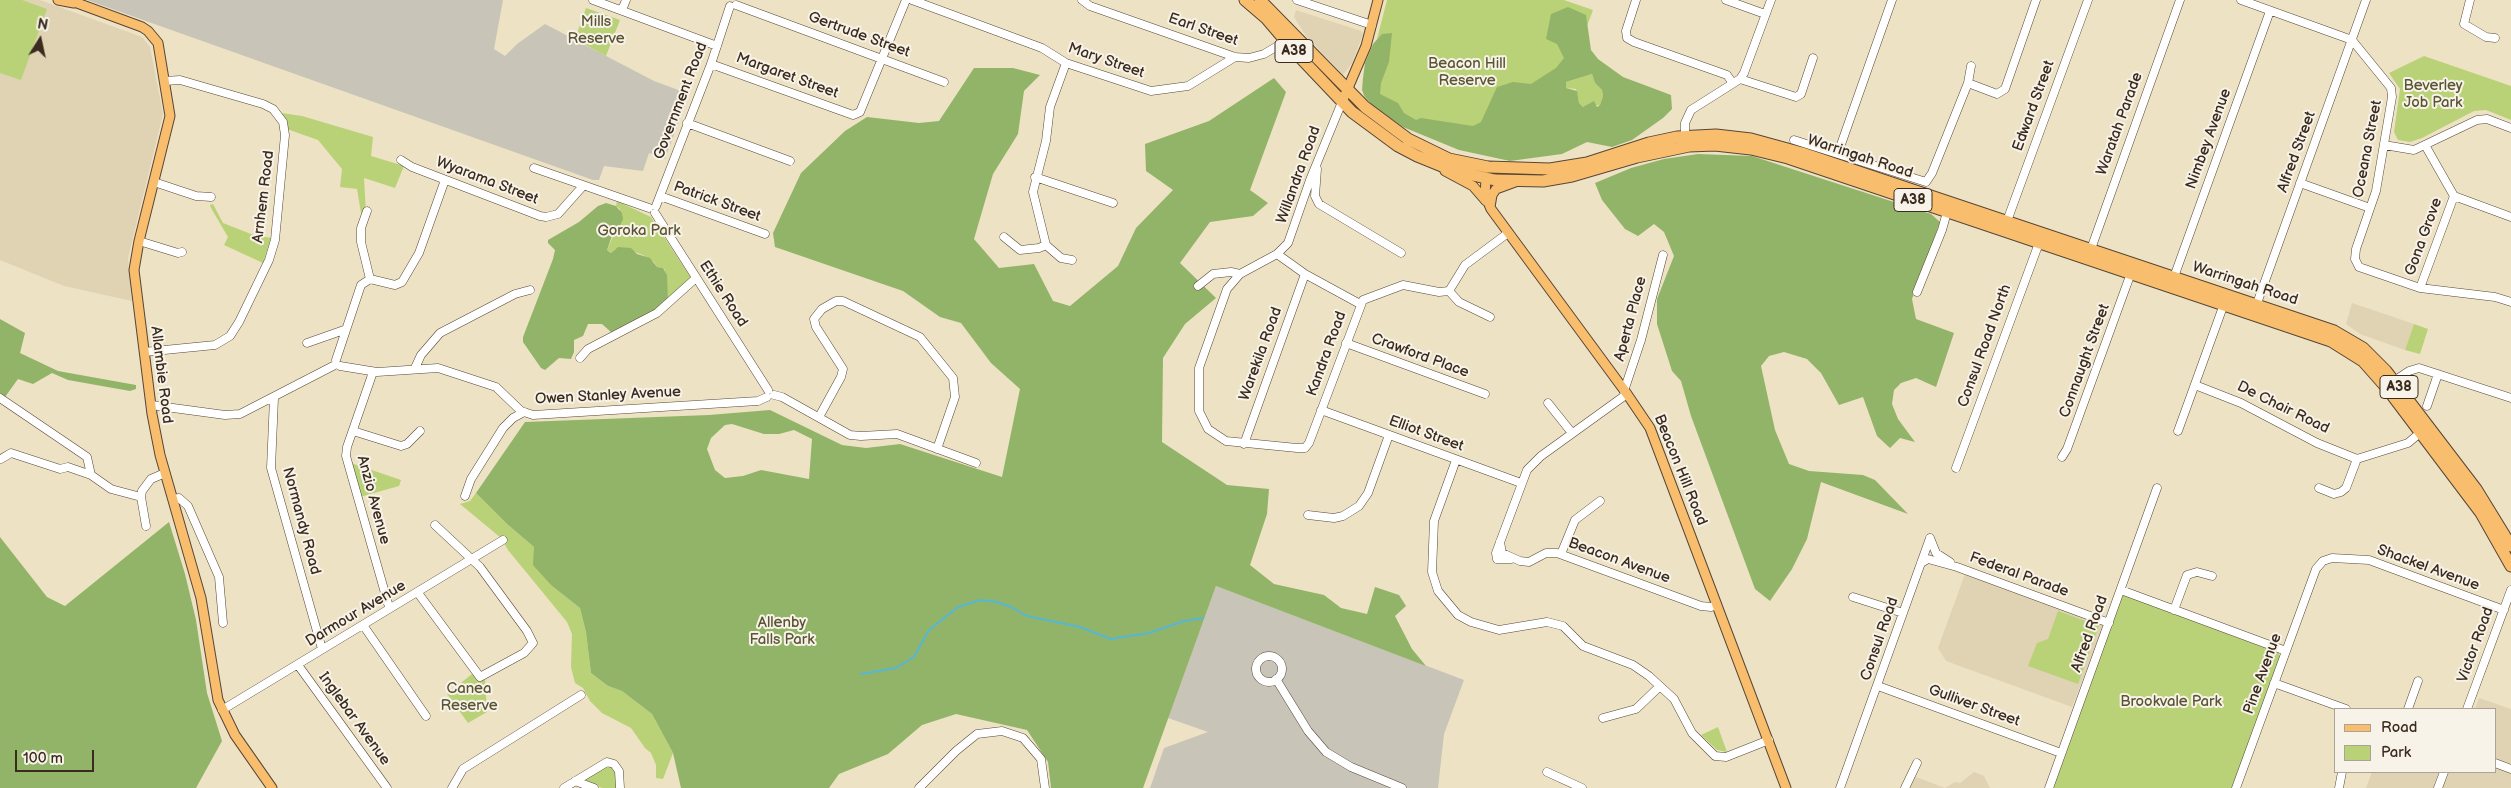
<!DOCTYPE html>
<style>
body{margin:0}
#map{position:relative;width:2511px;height:788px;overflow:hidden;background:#eee2c4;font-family:"Balsamiq Sans",sans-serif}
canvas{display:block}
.legend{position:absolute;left:2334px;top:708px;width:162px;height:65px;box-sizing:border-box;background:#f7f3e8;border:1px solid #aca397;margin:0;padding:6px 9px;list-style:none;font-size:15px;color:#3b2a1e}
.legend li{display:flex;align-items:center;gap:10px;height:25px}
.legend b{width:25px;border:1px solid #aca397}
.north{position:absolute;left:15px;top:15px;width:50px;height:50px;-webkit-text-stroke:4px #f7f3e8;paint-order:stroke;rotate:10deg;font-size:14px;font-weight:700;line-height:20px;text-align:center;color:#3b2a1e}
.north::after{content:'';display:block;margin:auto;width:18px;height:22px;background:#3b2a1e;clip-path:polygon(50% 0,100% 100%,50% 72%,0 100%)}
.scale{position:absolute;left:15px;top:750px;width:79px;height:22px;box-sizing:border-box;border:2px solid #3b2a1e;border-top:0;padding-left:6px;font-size:15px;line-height:18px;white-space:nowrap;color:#3b2a1e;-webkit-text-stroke:4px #f7f3e8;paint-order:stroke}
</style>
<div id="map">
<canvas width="2511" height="788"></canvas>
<ul class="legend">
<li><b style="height:6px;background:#f9be6d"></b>Road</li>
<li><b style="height:14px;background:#b9d277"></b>Park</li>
</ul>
<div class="north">N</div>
<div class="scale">100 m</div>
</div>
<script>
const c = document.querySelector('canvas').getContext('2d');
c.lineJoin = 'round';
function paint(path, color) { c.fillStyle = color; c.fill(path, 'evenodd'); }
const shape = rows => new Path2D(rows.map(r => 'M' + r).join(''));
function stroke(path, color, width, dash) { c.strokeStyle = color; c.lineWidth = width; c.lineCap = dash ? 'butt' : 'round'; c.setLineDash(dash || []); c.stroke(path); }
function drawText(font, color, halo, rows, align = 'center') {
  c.font = font + ' "Balsamiq Sans",sans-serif'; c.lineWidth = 4; c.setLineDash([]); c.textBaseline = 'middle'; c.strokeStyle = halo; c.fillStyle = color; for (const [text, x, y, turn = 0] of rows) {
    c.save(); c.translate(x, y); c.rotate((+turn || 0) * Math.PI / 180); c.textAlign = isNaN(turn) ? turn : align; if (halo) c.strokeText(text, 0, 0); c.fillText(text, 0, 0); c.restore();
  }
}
paint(shape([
 [0,0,40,0,142,37,150,47,163,114,128,258,132,301,64,286,0,260],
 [1296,10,1361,31,1363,34,1352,63,1343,75,1306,36,1294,17],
 [2352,303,2414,324,2405,350,2360,334,2346,324],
 [1965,574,2104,625,2072,707,1946,661,1938,648],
 [2479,698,2511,709,2511,788,2366,788,2372,772,2495,772,2495,709,2475,709],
 [1974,772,1984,776,1990,788,1908,788,1913,776,1945,788,1955,782,1960,783]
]), '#dfd3b4');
paint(shape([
 [87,0,503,0,494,49,505,56,517,44,545,24,654,81,689,94,665,159,649,153,643,171,604,166,599,180,593,180],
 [1216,586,1464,680,1444,734,1438,788,1150,788,1164,748,1208,732,1168,718]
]), '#c8c4b8');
paint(shape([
 [0,0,22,0,47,9,21,80,0,73],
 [1387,0,1564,0,1593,10,1574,61,1480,152,1365,97,1363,94],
 [586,8,620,20,606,56,575,39],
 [2424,56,2511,86,2511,120,2486,110,2474,111,2422,138,2410,142,2398,140,2394,132,2400,89,2389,73],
 [1592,74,1595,83,1602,90,1603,96,1600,105,1583,107,1579,103,1576,89,1566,88,1566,82],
 [275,112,302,116,373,137,371,156,404,166,395,188,364,178,366,213,361,213,357,189,340,187,342,169,318,140,284,128],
 [617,201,651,217,691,278,668,300,665,270,663,268,657,267,654,262,643,255,623,248,615,249,612,253,607,250,615,232,620,209,616,206],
 [213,204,223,223,251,234,271,238,263,263,224,245,228,237,211,208,210,205],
 [2414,324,2428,329,2420,354,2405,350],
 [351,463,401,480,399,486,360,497],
 [476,493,507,524,534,547,552,586,580,608,586,632,591,673,608,686,622,691,652,714,673,753,663,779,656,778,656,765,651,753,645,748,631,728,602,713,590,701,583,688,575,683,571,667,572,634,567,622,508,550,501,538,460,504,470,501],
 [2125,595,2278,651,2280,658,2232,788,2051,788,2081,711,2083,691,2121,597],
 [2058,611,2099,626,2078,684,2028,666,2037,643,2048,639],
 [472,674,478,679,485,678,487,712,468,723,447,694],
 [1718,727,1727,752,1717,750,1701,735],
 [604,765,612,766,617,774,617,788,602,788,583,780]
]), '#b9d277');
paint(shape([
 [1568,7,1586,15,1591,50,1598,59,1623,77,1671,95,1672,109,1663,118,1632,140,1612,147,1587,142,1562,154,1510,161,1459,150,1403,127,1374,107,1365,97,1362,90,1363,78,1365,63,1373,44,1382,34,1392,33,1389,62,1381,83,1380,94,1398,103,1404,113,1416,120,1421,118,1473,126,1481,122,1497,87,1513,82,1531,84,1556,68,1564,58,1557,44,1546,39,1551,14],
 [1592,74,1595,83,1602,90,1603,96,1600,105,1597,107,1594,101,1583,107,1579,103,1577,91,1566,88,1566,82],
 [974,68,1013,68,1040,75,1024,91,1018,134,993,174,974,239,999,268,1034,264,1053,301,1070,306,1118,266,1136,228,1173,190,1146,171,1145,144,1209,121,1274,78,1286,92,1250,190,1268,203,1253,216,1210,222,1180,263,1216,298,1185,324,1163,358,1162,442,1227,485,1269,489,1267,514,1250,565,1274,584,1324,595,1341,608,1367,614,1375,587,1399,595,1406,606,1395,616,1412,649,1426,666,1216,586,1143,788,1051,788,1048,762,1027,730,956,714,922,725,888,754,839,774,829,788,681,788,673,753,652,714,622,691,608,686,591,673,586,632,580,608,552,586,533,565,534,547,507,524,476,493,525,422,709,415,770,410,842,445,866,448,900,444,1002,477,1020,389,991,363,961,323,940,317,903,291,775,247,773,233,801,173,845,131,867,117,919,123,939,121],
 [732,424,764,434,779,434,794,430,812,439,809,479,761,470,743,476,725,478,715,470,707,449,711,438,725,425],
 [1698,154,1752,156,1931,214,1940,222,1912,299,1916,319,1954,333,1936,387,1916,378,1901,383,1894,390,1892,404,1898,419,1915,442,1900,438,1890,448,1877,436,1863,397,1839,405,1821,373,1807,359,1784,352,1769,356,1761,366,1775,430,1789,464,1809,471,1863,475,1875,480,1908,514,1821,482,1807,539,1792,569,1770,601,1755,589,1691,416,1681,381,1672,371,1657,324,1657,299,1674,256,1664,232,1654,224,1638,236,1625,229,1602,200,1595,183,1631,168,1664,159],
 [606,203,616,206,622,213,623,219,618,230,612,236,607,250,611,253,618,247,631,248,637,254,650,258,657,267,663,268,667,275,668,300,653,312,612,333,602,324,588,324,583,336,574,340,574,352,571,359,559,358,545,370,541,368,523,342,523,337,553,259,555,250,548,243,548,240,579,222,598,206],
 [0,319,25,333,20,353,58,371,136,385,136,389,130,391,68,380,52,373,33,384,18,379,5,397,0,394],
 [169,522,185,574,196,620,207,693,222,741,196,788,0,788,0,537,47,597,65,606]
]), '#92b468');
stroke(shape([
 [861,674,896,668,914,657,929,630,958,607,980,600,997,602,1011,607,1027,616,1080,627,1111,639,1149,633,1184,621,1203,618]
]), '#56b7d5', 2);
const minor = shape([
 [593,0,717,46],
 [912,0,1042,48,1066,63,1151,91,1188,86,1235,57],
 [1082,0,1090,6,1235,57,1249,58,1264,54,1286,41],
 [1297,0,1372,25],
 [1636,0,1626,31,1627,38,1634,42,1727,75,1732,82],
 [1726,0,1765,14],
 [2241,0,2352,40,2391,88,2392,97,2376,191,2356,249,2355,259,2359,267,2420,288,2495,297,2511,302],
 [2470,0,2464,24,2486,37,2495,38],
 [736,5,944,82],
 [622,10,626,0],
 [1066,63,1050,107,1046,141,1033,192,1046,245,1061,258,1072,260],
 [711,64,853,115,860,112,906,0],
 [1740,79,1796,97,1801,94,1813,58],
 [1968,83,1997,94,2005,89,2036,0],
 [687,123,790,161],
 [1685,136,1685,123,1691,110,1740,79,1744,73,1771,0],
 [1794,140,1926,182,1932,173,1968,83,1971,66],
 [2384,145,2414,150,2477,120,2487,119,2511,128],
 [2425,145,2454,196,2511,217],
 [1838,153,1892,0],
 [401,160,412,167,540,216,546,217,558,214,583,186],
 [534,168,649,208],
 [1317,169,1315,196,1319,204,1401,253],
 [1035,177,1113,203],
 [154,182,196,196,211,197],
 [2300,183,2370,208],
 [660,196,765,234],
 [656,206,711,64,730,6],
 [367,211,361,228,361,242,370,279],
 [655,213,768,390],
 [2007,221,2088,0],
 [1004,237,1020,250,1039,248,1046,245],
 [139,241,178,253,182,252],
 [2091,249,2180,0],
 [1277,254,1288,243,1310,180,1342,102],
 [1240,274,1227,289,1199,368,1199,411,1208,429,1226,441,1297,448,1305,448,1309,443,1363,300,1403,285,1439,292,1449,291],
 [2174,277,2270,11],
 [370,279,395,285,402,282,419,253,445,180],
 [1198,286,1213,274,1231,272,1240,274,1277,254,1305,274,1360,304],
 [2420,288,2454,196],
 [1449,291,1465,265,1508,233],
 [1449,291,1459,302,1490,317],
 [1917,292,1942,230,1947,212],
 [2255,309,2366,0],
 [307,343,344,330],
 [1346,343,1485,394],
 [144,352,215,345,230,336,239,322,269,260,275,240,285,135,283,122,273,109,263,104,180,80,165,81],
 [580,358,588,349,657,313,696,278],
 [336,360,361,285,370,279],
 [340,366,377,372,438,368,496,387,521,411,533,415,758,401,767,397],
 [415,368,421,355,440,333,515,294,530,290],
 [373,372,347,447,346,456,389,607],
 [2391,383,2409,371,2419,368,2511,398],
 [2195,385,2241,403,2317,443,2357,459],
 [1624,391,1641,340,1663,255],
 [774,395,782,397,850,435,861,436,897,434,976,463],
 [0,398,87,457,91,475],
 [274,398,271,468,322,649],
 [1548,403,1572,433],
 [151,405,225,415,240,414,333,366],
 [2427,406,2438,374],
 [1321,410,1521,483],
 [819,417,841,377,843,369,816,327,814,319,822,309,836,301,843,301,920,337,953,378,955,397,937,449],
 [353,431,401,446,407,444,420,431],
 [2178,431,2224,304],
 [1244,444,1305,274],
 [2062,457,2067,449,2131,273],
 [1,459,11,453,60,469,68,467,91,475,111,489,141,497],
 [1456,460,1434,521,1432,572,1438,591,1458,615,1471,622,1499,630,1547,622,1563,626,1583,646,1633,665,1649,676,1674,699,1692,733,1715,756,1726,757,1769,740],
 [1956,468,2039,243],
 [2319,488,2334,494,2341,492,2346,488,2357,459,2408,443,2421,432],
 [465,496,471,479,503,428,513,418,524,412],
 [173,499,179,498,188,506,219,577,223,623],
 [1308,515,1334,518,1343,516,1359,506,1368,493,1389,435],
 [146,526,141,497,142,491,151,479,165,473],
 [1930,538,1936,553,1950,562],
 [1500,542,1502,553,1520,561,1529,562,1546,553,1557,553,1701,606,1711,607,1717,605],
 [1561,554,1575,520,1600,501],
 [1511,559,1497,559,1496,553,1527,470,1541,456,1627,394],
 [1921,563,1928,559,1957,567,2109,623],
 [2121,590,2286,651],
 [418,593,480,677,524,653,533,643,527,631,480,567,435,525],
 [1853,597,1903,613],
 [2174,610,2187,575,2197,572,2212,576],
 [363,625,426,716],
 '1256 669a13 13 0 1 1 26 0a13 13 0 1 1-26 0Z',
 [298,665,387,788],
 [1276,679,1308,731,1326,752,1351,767,1402,788],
 [2274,683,2346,709],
 [1878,686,2061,753],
 [2408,709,2418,681],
 [2467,709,2511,590],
 [222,710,503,540],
 [1603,718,1636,709,1660,686],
 [2495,763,2511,769],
 [1547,772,1582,788],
 [575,781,594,788],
 [452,788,463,769,581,695],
 [564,788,607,762,614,764,619,771,620,788],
 [919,788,956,751,977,734,1002,731,1023,738,1041,759,1045,788],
 [1840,788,1930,538],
 [1905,788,1917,763],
 [2049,788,2157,488],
 [2236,788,2316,569,2323,561,2332,558,2369,560,2504,610],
 [2339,788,2342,772],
 [2438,788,2444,772]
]);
const major = shape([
 [58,0,74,3],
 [69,0,142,27,148,31,158,43,170,116,139,241,134,270,152,414,160,455,201,598,218,700,235,735,272,788],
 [1342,102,1366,46,1378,0],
 [1445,171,1473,186,1486,201],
 [1486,179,1485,195,1491,209,1627,394,1650,428,1786,788],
 [1490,207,1492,195,1496,189,1515,182]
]);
const highway = shape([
 [1245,0,1266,18,1295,52,1352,112,1398,146,1417,156,1454,171,1495,180,1543,181,1572,176,1637,157,1689,146,1715,145,1751,149,1788,158,2331,341,2363,361,2386,387,2481,513,2511,566],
 [1260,0,1365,107,1408,139,1449,159,1488,167,1550,169,1587,163,1649,143,1677,137,1716,135,1751,139,1802,153,2334,331,2363,348,2386,371,2476,489,2511,546]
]);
stroke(minor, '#564637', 9);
stroke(major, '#564637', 11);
stroke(highway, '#564637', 13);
stroke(minor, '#fff', 8);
stroke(major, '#f9be6d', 9);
stroke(highway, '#f9be6d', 11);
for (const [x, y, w] of [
 [1294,51,38],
 [1913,200,38],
 [2399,387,38]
]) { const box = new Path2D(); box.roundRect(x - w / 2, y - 11.5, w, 23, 4); c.fillStyle = '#f7f3e8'; c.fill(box); stroke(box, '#3b2a1e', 1); }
drawText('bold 14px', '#3b2a1e', null, [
 ["A38",1294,51],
 ["A38",1913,200],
 ["A38",2399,387]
]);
drawText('15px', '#5a5434', '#f7f3e8', [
 ["Mills",596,22],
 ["Reserve",596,39],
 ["Beacon Hill",1467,64],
 ["Reserve",1467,81],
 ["Beverley",2433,86],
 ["Job Park",2433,103],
 ["Goroka Park",639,231],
 ["Allenby",782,623],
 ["Falls Park",782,640],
 ["Canea",469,689],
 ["Reserve",469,706],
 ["Brookvale Park",2171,702]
]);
drawText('15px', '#3b2a1e', '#f7f3e8', [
 ["Earl Street",1203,30,19],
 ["Gertrude Street",859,35,20],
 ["Mary Street",1106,61,19],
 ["Margaret Street",787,76,20],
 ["Government Road",681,101,-69],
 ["Edward Street",2034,106,-70],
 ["Waratah Parade",2120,124,-70],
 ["Nimbey Avenue",2209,139,-70],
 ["Oceana Street",2368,149,-79],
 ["Alfred Street",2297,152,-70],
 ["Warringah Road",1860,157,18],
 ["Willandra Road",1299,175,-70],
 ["Wyarama Street",487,181,21],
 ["Arnhem Road",264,197,-83],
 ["Patrick Street",717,202,20],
 ["Gona Grove",2424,237,-70],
 ["Warringah Road",2245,284,18],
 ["Ethie Road",723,294,57],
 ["Aperta Place",1631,319,-75],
 ["Consul Road North",1985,346,-70],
 ["Warekila Road",1261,354,-70],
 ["Kandra Road",1327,354,-70],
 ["Crawford Place",1420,356,20],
 ["Connaught Street",2085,361,-70],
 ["Allambie Road",161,375,83],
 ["Owen Stanley Avenue",608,396,-3],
 ["De Chair Road",2283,408,26],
 ["Elliot Street",1426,434,20],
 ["Beacon Hill Road",1680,470,68],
 ["Anzio Avenue",373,500,75],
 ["Normandy Road",301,521,75],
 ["Beacon Avenue",1619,561,20],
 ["Shackel Avenue",2428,568,20],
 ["Federal Parade",2019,575,20],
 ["Darmour Avenue",356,614,-31],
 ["Alfred Road",2090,634,-70],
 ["Consul Road",1880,639,-71],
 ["Victor Road",2476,645,-70],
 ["Pine Avenue",2263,674,-70],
 ["Gulliver Street",1974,706,20],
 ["Inglebar Avenue",354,719,54]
]);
</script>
